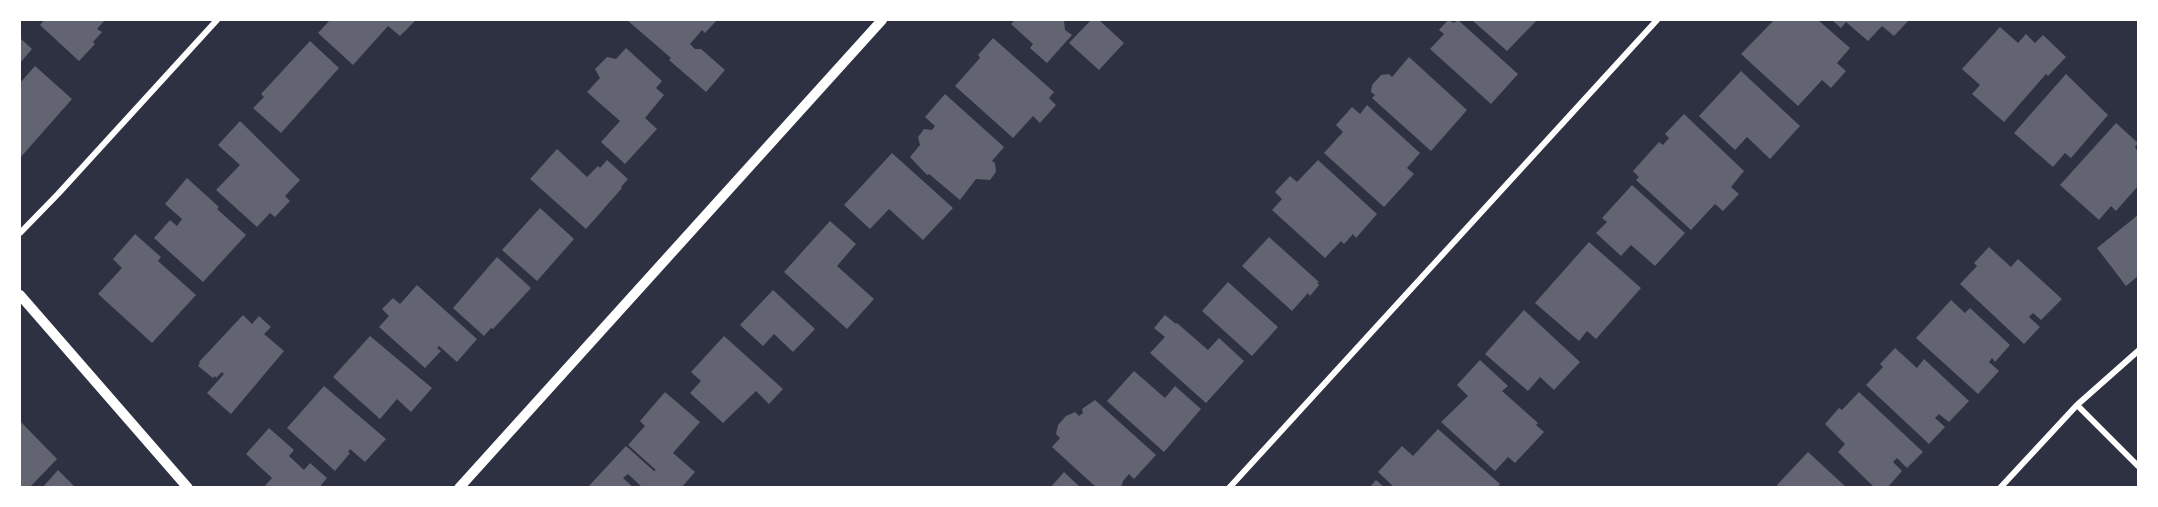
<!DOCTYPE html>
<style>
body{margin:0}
#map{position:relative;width:2158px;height:507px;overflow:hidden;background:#2d3142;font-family:"IBM Plex Sans",sans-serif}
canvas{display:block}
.frame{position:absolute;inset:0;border:21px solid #fff;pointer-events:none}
</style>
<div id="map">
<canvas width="2158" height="507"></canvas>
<div class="frame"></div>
</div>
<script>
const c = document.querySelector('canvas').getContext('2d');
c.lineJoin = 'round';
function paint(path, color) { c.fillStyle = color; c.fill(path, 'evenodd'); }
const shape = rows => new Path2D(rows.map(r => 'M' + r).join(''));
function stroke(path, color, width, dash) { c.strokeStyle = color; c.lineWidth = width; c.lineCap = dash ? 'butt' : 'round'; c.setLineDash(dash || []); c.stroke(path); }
paint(shape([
 [44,20,105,20,97,29,102,32,93,42,95,44,79,61,40,25],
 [330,20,416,20,400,36,388,26,353,65,318,33],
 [627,20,717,20,705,33,702,30,690,44,695,49,701,49,725,70,706,92,669,60,671,58],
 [1015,20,1064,20,1065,30,1072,35,1047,63,1030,48,1033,44,1011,24],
 [1091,20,1099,20,1124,43,1099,70,1069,43],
 [1448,20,1454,23,1458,20,1518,74,1491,104,1430,49,1444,34,1439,30],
 [1472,20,1537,20,1507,51],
 [1774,20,1818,20,1850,48,1837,63,1846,71,1831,88,1822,80,1798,106,1741,54],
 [1832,20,1909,20,1894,36,1882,26,1868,41,1846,22,1841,28],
 [2000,27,2018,43,2026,34,2035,43,2043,35,2066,57,2048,76,2046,74,2004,122,1972,94,1980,85,1962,69],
 [20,38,32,49,20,63],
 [993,38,1054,92,1049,98,1056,105,1040,123,1033,116,1013,138,955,86,980,58,978,55],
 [310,41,339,68,281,133,253,108,264,97,261,94],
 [626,48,662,81,656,88,664,95,645,118,657,129,625,164,601,142,620,121,587,92,600,78,595,69,607,57,616,59],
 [1409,57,1467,110,1431,151,1372,98,1375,95,1371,92,1372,85,1381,75,1389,74,1392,77],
 [35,66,72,99,20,158,20,83],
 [1741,71,1800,126,1770,159,1747,137,1735,150,1699,116],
 [2066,74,2108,115,2071,158,2065,153,2053,167,2014,133],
 [945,94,1004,147,992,161,995,163,996,172,990,180,976,179,960,200,929,174,927,175,910,157,920,145,918,137,924,129,932,130,935,126,925,117],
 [1367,105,1420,153,1407,168,1414,174,1384,207,1324,153,1343,132,1336,125,1352,107,1360,114],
 [1684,114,1744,171,1731,187,1739,194,1723,211,1715,204,1691,230,1636,180,1639,177,1633,171,1659,142,1663,145,1669,138,1665,134],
 [240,121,300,180,285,196,290,201,275,217,270,213,257,227,216,190,240,165,218,145],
 [2116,123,2138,143,2135,147,2138,152,2138,186,2116,211,2111,206,2099,220,2060,185],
 [557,149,587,177,598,166,600,168,607,160,628,179,621,187,622,188,586,229,530,179],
 [892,153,953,208,923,240,889,209,870,229,844,205],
 [1318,160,1377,214,1356,238,1353,234,1344,244,1341,241,1325,258,1272,210,1282,199,1275,192,1290,176,1297,182],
 [187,178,219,207,217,209,246,235,203,282,154,238,170,220,177,226,182,219,165,204],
 [1632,185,1685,233,1655,266,1631,245,1621,256,1596,233,1607,222,1602,218],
 [540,208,574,239,537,281,502,250],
 [2138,215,2138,276,2126,286,2097,248],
 [830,221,856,244,837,266,874,299,847,329,784,272],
 [135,234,161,257,158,261,196,295,152,343,98,294,122,268,113,259],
 [1269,237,1319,282,1317,283,1319,285,1310,296,1308,293,1292,311,1242,266],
 [1589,242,1641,288,1596,339,1587,331,1579,341,1535,303],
 [1989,247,2011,267,2018,259,2062,299,2041,320,2033,313,2029,317,2040,327,2024,344,1960,284,1977,266,1974,263],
 [497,257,531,288,493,329,491,328,484,336,453,308],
 [1228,282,1278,327,1252,356,1202,311],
 [417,285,477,339,457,362,439,346,437,348,441,351,425,368,379,327,389,316,382,309,393,298,400,304],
 [773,290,815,329,793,352,774,334,763,346,740,325],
 [1951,300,1965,313,1970,308,2010,345,1995,362,1992,358,1989,362,1999,371,1978,394,1916,338],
 [1524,310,1580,362,1554,390,1540,377,1528,391,1485,354],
 [243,315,252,324,259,316,271,327,264,334,284,351,231,414,207,393,224,374,222,372,216,378,215,376,213,378,198,366,200,363,199,362],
 [1165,315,1176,324,1177,323,1208,350,1219,338,1244,361,1206,403,1150,353,1165,337,1154,328],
 [370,336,432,388,411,412,397,399,380,419,333,377],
 [724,336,783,389,769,404,756,391,723,423,690,393,701,381,691,372],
 [1895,348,1917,368,1924,359,1969,401,1949,422,1939,414,1935,418,1945,427,1929,444,1866,385,1883,367,1880,364],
 [1480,360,1508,386,1502,391,1538,423,1536,425,1544,432,1515,463,1508,457,1495,471,1441,422,1468,396,1457,385],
 [1134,371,1165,398,1175,386,1201,409,1164,452,1107,401],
 [324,386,386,439,365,462,350,449,348,452,350,453,335,471,287,428],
 [665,392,700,422,673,453,695,472,681,488,671,486,670,488,643,488,628,474,623,478,634,488,587,488,626,446,654,471,656,470,628,445,645,426,640,421],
 [1859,392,1923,452,1907,468,1897,458,1893,462,1902,471,1887,488,1875,488,1838,452,1845,444,1825,424,1839,408,1842,410],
 [1095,400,1156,455,1134,479,1129,474,1123,481,1121,488,1097,488,1052,447,1060,438,1056,434,1058,425,1066,416,1075,412,1079,416,1083,413,1082,409],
 [20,421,57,459,29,488,20,488],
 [269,428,294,450,289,456,304,470,310,463,327,478,321,485,324,488,263,488,272,478,246,454],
 [1438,429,1500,484,1497,488,1395,488,1378,472,1402,446,1413,456],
 [1808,452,1847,488,1779,488,1777,485],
 [58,470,76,488,42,488],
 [1064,472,1081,488,1050,488],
 [1376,480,1385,488,1369,488]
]), '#626471');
stroke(shape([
 [20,233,58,194,217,20],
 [2077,405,2138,466],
 [1229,488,1657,20],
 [2000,488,2077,405,2138,351]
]), '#fff', 6);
stroke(shape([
 [20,295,188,488],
 [459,488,882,20]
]), '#fff', 10);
</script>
